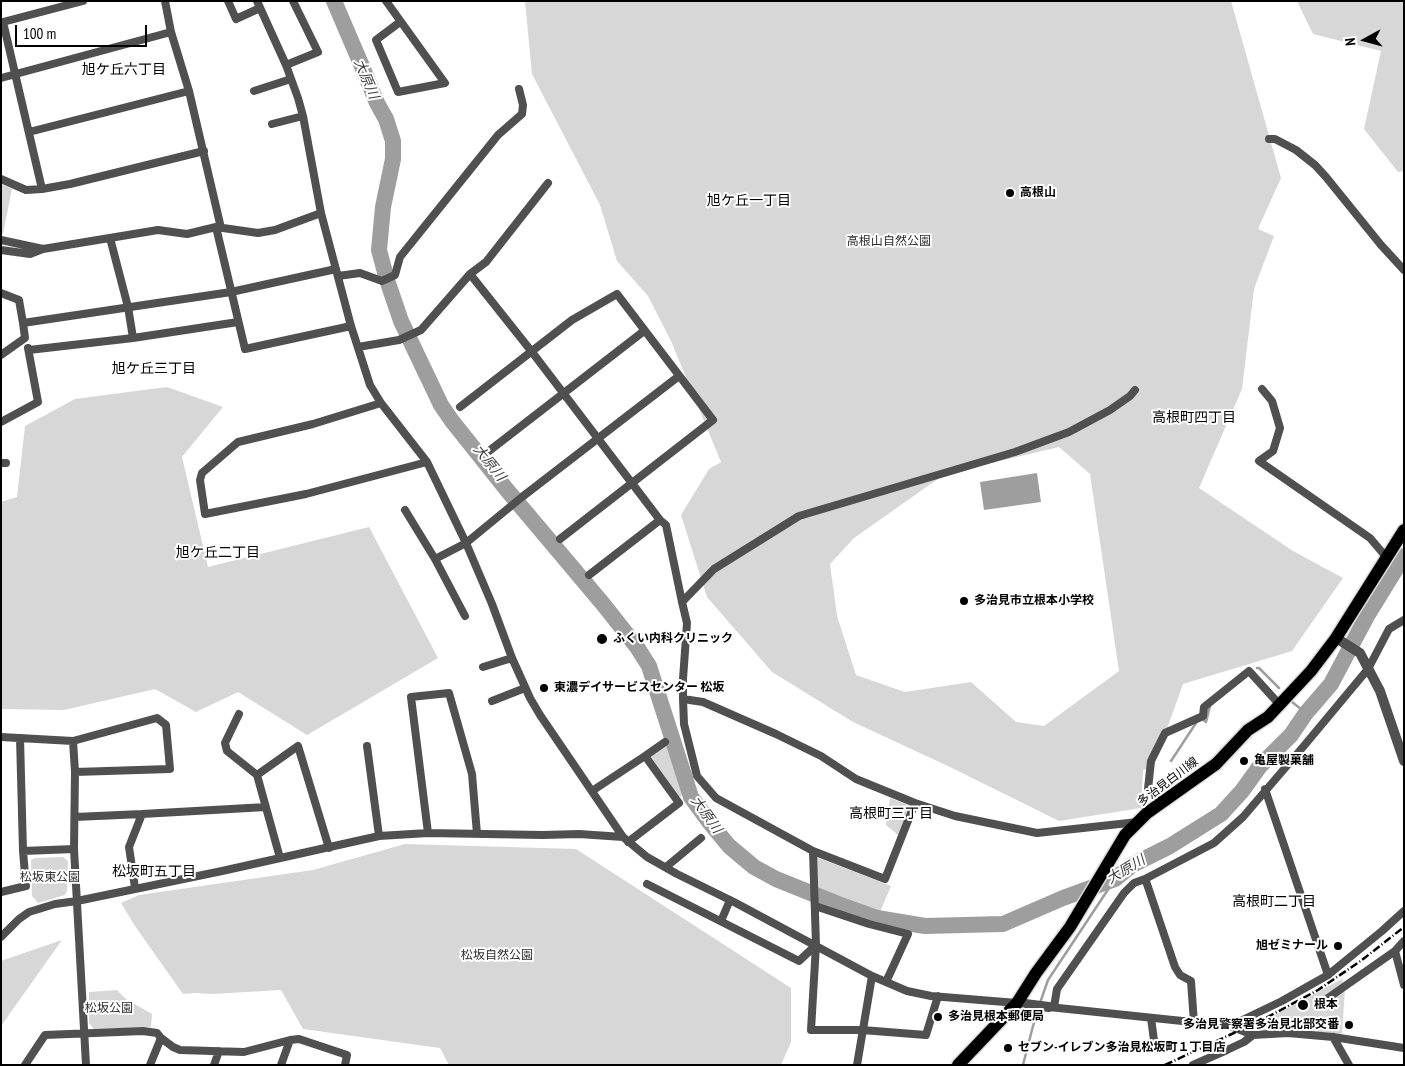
<!DOCTYPE html>
<meta charset="utf-8">
<style>
body{margin:0}
#map{position:relative;width:1405px;height:1066px;overflow:hidden;background:#fff;font-family:"PT Sans Narrow",sans-serif}
canvas{display:block}
.frame{position:absolute;inset:0;border:2px solid #000;pointer-events:none}
.north{position:absolute;left:1340px;top:15px;width:50px;height:50px;-webkit-text-stroke:4px #fff;paint-order:stroke;rotate:263deg;font-size:14px;font-weight:700;line-height:20px;text-align:center;color:#000}
.north::after{content:'';display:block;margin:auto;width:18px;height:22px;background:#000;clip-path:polygon(50% 0,100% 100%,50% 72%,0 100%)}
.scale{position:absolute;left:15px;top:25px;width:132px;height:22px;box-sizing:border-box;border:2px solid #000;border-top:0;padding-left:6px;font-size:15px;line-height:18px;white-space:nowrap;color:#000;-webkit-text-stroke:4px #fff;paint-order:stroke}
</style>
<div id="map">
<canvas width="1405" height="1066"></canvas>
<div class="frame"></div>
<div class="north">N</div>
<div class="scale">100 m</div>
</div>
<script>
const c = document.querySelector('canvas').getContext('2d');
c.lineJoin = 'round';
function paint(path, color) { c.fillStyle = color; c.fill(path, 'evenodd'); }
const shape = rows => new Path2D(rows.map(r => 'M' + r).join(''));
function stroke(path, color, width, dash) { c.strokeStyle = color; c.lineWidth = width; c.lineCap = dash ? 'butt' : 'round'; c.setLineDash(dash || []); c.stroke(path); }
function drawText(font, color, halo, rows, align = 'center') {
  c.font = font + ' "PT Sans Narrow","Noto Sans JP",sans-serif'; c.lineWidth = 4; c.setLineDash([]); c.textBaseline = 'middle'; c.strokeStyle = halo; c.fillStyle = color; for (const [text, x, y, turn = 0] of rows) {
    c.save(); c.translate(x, y); c.rotate((+turn || 0) * Math.PI / 180); c.textAlign = isNaN(turn) ? turn : align; if (halo) c.strokeText(text, 0, 0); c.fillText(text, 0, 0); c.restore();
  }
}
paint(shape([
 [525,1,1231,1,1281,178,1258,229,1274,236,1254,289,1242,389,1199,488,1293,551,1343,578,1292,651,1183,684,1153,768,1143,770,1141,808,1059,821,950,767,853,722,772,672,707,597,681,515,709,469,721,462,671,341,648,296,617,261,600,205,532,74],
 [1059,447,1090,474,1119,671,1044,726,1016,722,971,682,905,692,856,675,837,616,830,564,854,538,945,474],
 [1297,1,1404,2,1404,171,1398,172,1364,129,1381,51,1313,34],
 [1,184,12,189,3,234,1,233],
 [167,387,223,407,182,457,208,567,369,527,438,658,307,735,238,692,196,712,155,689,64,710,1,709,1,502,17,497,25,426,75,399],
 [666,744,682,793,681,797,677,796,650,760,651,754],
 [890,798,911,806,899,836,886,825],
 [405,844,576,849,791,988,791,1042,781,1065,449,1065,440,1048,303,1029,281,990,213,994,195,993,183,994,135,926,121,903,139,895,313,870],
 [63,857,68,861,67,891,65,895,38,903,32,896,31,860,35,858],
 [816,857,891,886,880,912,817,891],
 [62,940,35,978,1,1026,1,961],
 [1342,979,1345,988,1342,1034,1323,1032,1261,1031,1250,1029,1258,1024],
 [117,990,126,999,152,1014,151,1027,94,1029,89,1023,89,992]
]), '#d7d7d7');
paint(shape([
 [1037,473,1041,502,984,510,980,482]
]), '#9e9e9e');
stroke(shape([
 [1257,668,1259,668,1279,688],
 [1292,702,1306,713],
 [1202,719,1206,722,1210,706],
 [1171,761,1198,720],
 [1040,1003,1048,980,1115,879],
 [1023,1065,1033,1026,1039,1008]
]), '#9e9e9e', 2.5);
stroke(shape([
 [334,1,361,64,377,103,386,119,393,141,393,159,383,207,379,250,387,280,401,321,441,405,452,421,507,490,603,604,637,647,649,666,691,797,710,823,729,846,754,867,776,879,838,904,877,918,925,926,1003,924,1063,898,1115,879,1132,865,1170,846,1221,814,1242,791,1260,766,1291,735,1306,713,1331,684,1367,616,1404,556]
]), '#9e9e9e', 16);
const primary = shape([
 [958,1065,1017,1003,1036,973,1070,927,1125,835,1147,813,1216,764,1248,730,1268,717,1311,671,1336,638,1404,530]
]);
stroke(primary, '#dbdbdb', 15);
stroke(shape([
 [165,1,171,32,189,91,221,228],
 [228,1,236,19,260,8],
 [257,1,286,65,298,98,303,116,321,213,351,326,370,385,381,403,427,462,466,543,492,604,512,658,530,698,540,715,623,837,647,857,677,874,734,902,872,976,907,991,931,996,1017,1003],
 [386,1,445,83,398,92,376,40,400,22],
 [286,65,318,52,293,1],
 [1,78,171,32],
 [254,91,291,79],
 [272,124,303,116],
 [29,132,189,91],
 [1269,139,1275,139,1296,150,1315,165,1326,177,1381,245,1404,270],
 [1,179,26,190,42,189,70,184,204,151],
 [42,189,3,22,83,1],
 [216,227,245,349,351,326],
 [110,238,128,307,133,338],
 [1,240,43,249,158,230,187,234,216,227,258,233,275,230,321,213],
 [1,250,30,254,43,249],
 [470,274,486,262,548,183],
 [338,276,360,273,382,281,395,275,400,257,498,135,522,114,523,105,519,89],
 [1,293,19,300,23,323],
 [358,347,399,340,421,330,470,274,532,352,660,520,666,525,682,602,687,623,683,679,683,699,703,702,776,734,821,756,856,779,915,803,955,816,1037,833,1138,822],
 [29,350,133,338,238,322],
 [1,355,25,338,23,323,231,292,336,269],
 [1262,389,1272,401,1280,428,1273,451,1259,461,1370,538,1387,558],
 [381,403,313,424,238,442,202,473,200,480,205,514,306,494,427,462],
 [460,407,572,320,617,294,713,420,560,539],
 [1,422,38,402,28,348],
 [489,451,644,331],
 [1,463,6,463],
 [405,510,435,559,465,616],
 [435,559,466,543,522,497,679,376],
 [589,575,660,520],
 [682,602,714,569,799,516,1015,452,1069,432,1110,410,1130,396,1135,390],
 [483,667,512,658],
 [683,699,684,724,697,776,716,798,813,851],
 [492,701,525,688],
 [239,714,225,743,227,751,257,775],
 [1,737,73,741,157,718,166,725,170,769,75,772],
 [73,741,75,772,74,849,86,1065],
 [367,746,379,836],
 [645,756,665,742],
 [1265,789,1328,975],
 [592,791,645,756,679,803,628,842],
 [1162,802,1148,789,1151,761,1165,733,1203,716,1204,707,1249,671,1279,704],
 [915,803,885,879,813,851,816,945,811,1030,862,1030,926,1035,938,996],
 [75,817,142,814],
 [428,833,411,697,449,693,472,774,477,834],
 [23,851,74,849],
 [280,858,257,775,298,746,329,848],
 [666,867,701,838],
 [1145,879,1147,884,1175,967,1180,975,1191,981,1194,1023],
 [647,884,799,961,816,945],
 [135,888,129,847,142,814,266,807],
 [1,892,26,886,23,851,20,738],
 [815,906,869,924,908,934,886,982],
 [721,921,730,900],
 [1,937,19,919,29,912,55,904,77,901,222,871,379,836,428,833,543,835,579,834,623,837],
 [1404,941,1395,951,1404,985],
 [1328,998,1395,951],
 [1049,1007,1230,1026,1253,1035,1288,1033,1333,1037,1404,1048],
 [1054,1007,1057,989,1124,893,1134,883,1145,879,1214,843,1243,817,1303,747,1368,669,1389,629,1404,620],
 [1151,1018,1155,1048],
 [1230,1026,1282,1001,1328,975,1382,931,1404,911],
 [1333,1037,1349,1065],
 [25,1065,45,1035,143,1031,157,1033,161,1038,173,1047,180,1050,244,1052,290,1040,299,1039,347,1055,345,1065],
 [150,1065,161,1038],
 [214,1065,219,1051],
 [281,1065,290,1040],
 [857,1065,872,976],
 [1193,1065,1227,1050,1244,1042,1253,1035]
]), '#505050', 8);
stroke(shape([
 [1336,638,1360,653,1380,691,1404,761],
 [1017,1003,1049,1007]
]), '#505050', 10);
stroke(primary, '#000', 12);
stroke(shape([
 [1165,1065,1264,1019,1318,990,1362,960,1404,927]
]), '#000', 2.5, [8, 2.5, 1, 2.5]);
for (const [x, y, r, color] of [
 [1010,193,5,"#000"],
 [964,601,5,"#000"],
 [602,639,6,"#000"],
 [544,688,5,"#000"],
 [1244,761,5,"#000"],
 [1338,946,5,"#000"],
 [1303,1005,6,"#000"],
 [938,1017,5,"#000"],
 [1349,1025,5,"#000"],
 [1008,1048,5,"#000"]
]) { const dot = new Path2D(); dot.arc(x, y, r, 0, 2 * Math.PI); c.fillStyle = color; c.fill(dot); stroke(dot, '#fff', 2); }
drawText('bold 12px', '#000', '#fff', [
 ["高根山",1020,193],
 ["多治見市立根本小学校",974,601],
 ["ふくい内科クリニック",613,639],
 ["東濃デイサービスセンター 松坂",554,688],
 ["亀屋製菓舗",1254,761],
 ["旭ゼミナール",1328,946,"right"],
 ["根本",1314,1005],
 ["多治見根本郵便局",948,1017],
 ["多治見警察署多治見北部交番",1339,1025,"right"],
 ["セブン-イレブン多治見松坂町１丁目店",1018,1048]
], 'left');
drawText('12px', '#2e2e2e', '#fff', [
 ["高根山自然公園",889,242],
 ["松坂東公園",50,878],
 ["松坂自然公園",497,956],
 ["松坂公園",109,1009]
]);
drawText('12px', '#000', '#fff', [
 ["多治見白川線",1168,782,-37]
]);
drawText('14px', '#000', '#fff', [
 ["旭ケ丘六丁目",124,70],
 ["旭ケ丘一丁目",749,201],
 ["旭ケ丘三丁目",154,369],
 ["高根町四丁目",1194,418],
 ["旭ケ丘二丁目",218,553],
 ["高根町三丁目",891,814],
 ["松坂町五丁目",154,872],
 ["高根町二丁目",1274,902]
]);
drawText('italic 14px', '#3f3f3f', '#fff', [
 ["大原川",366,79,67],
 ["大原川",489,463,51],
 ["大原川",706,815,54],
 ["大原川",1126,870,-31]
]);
</script>
